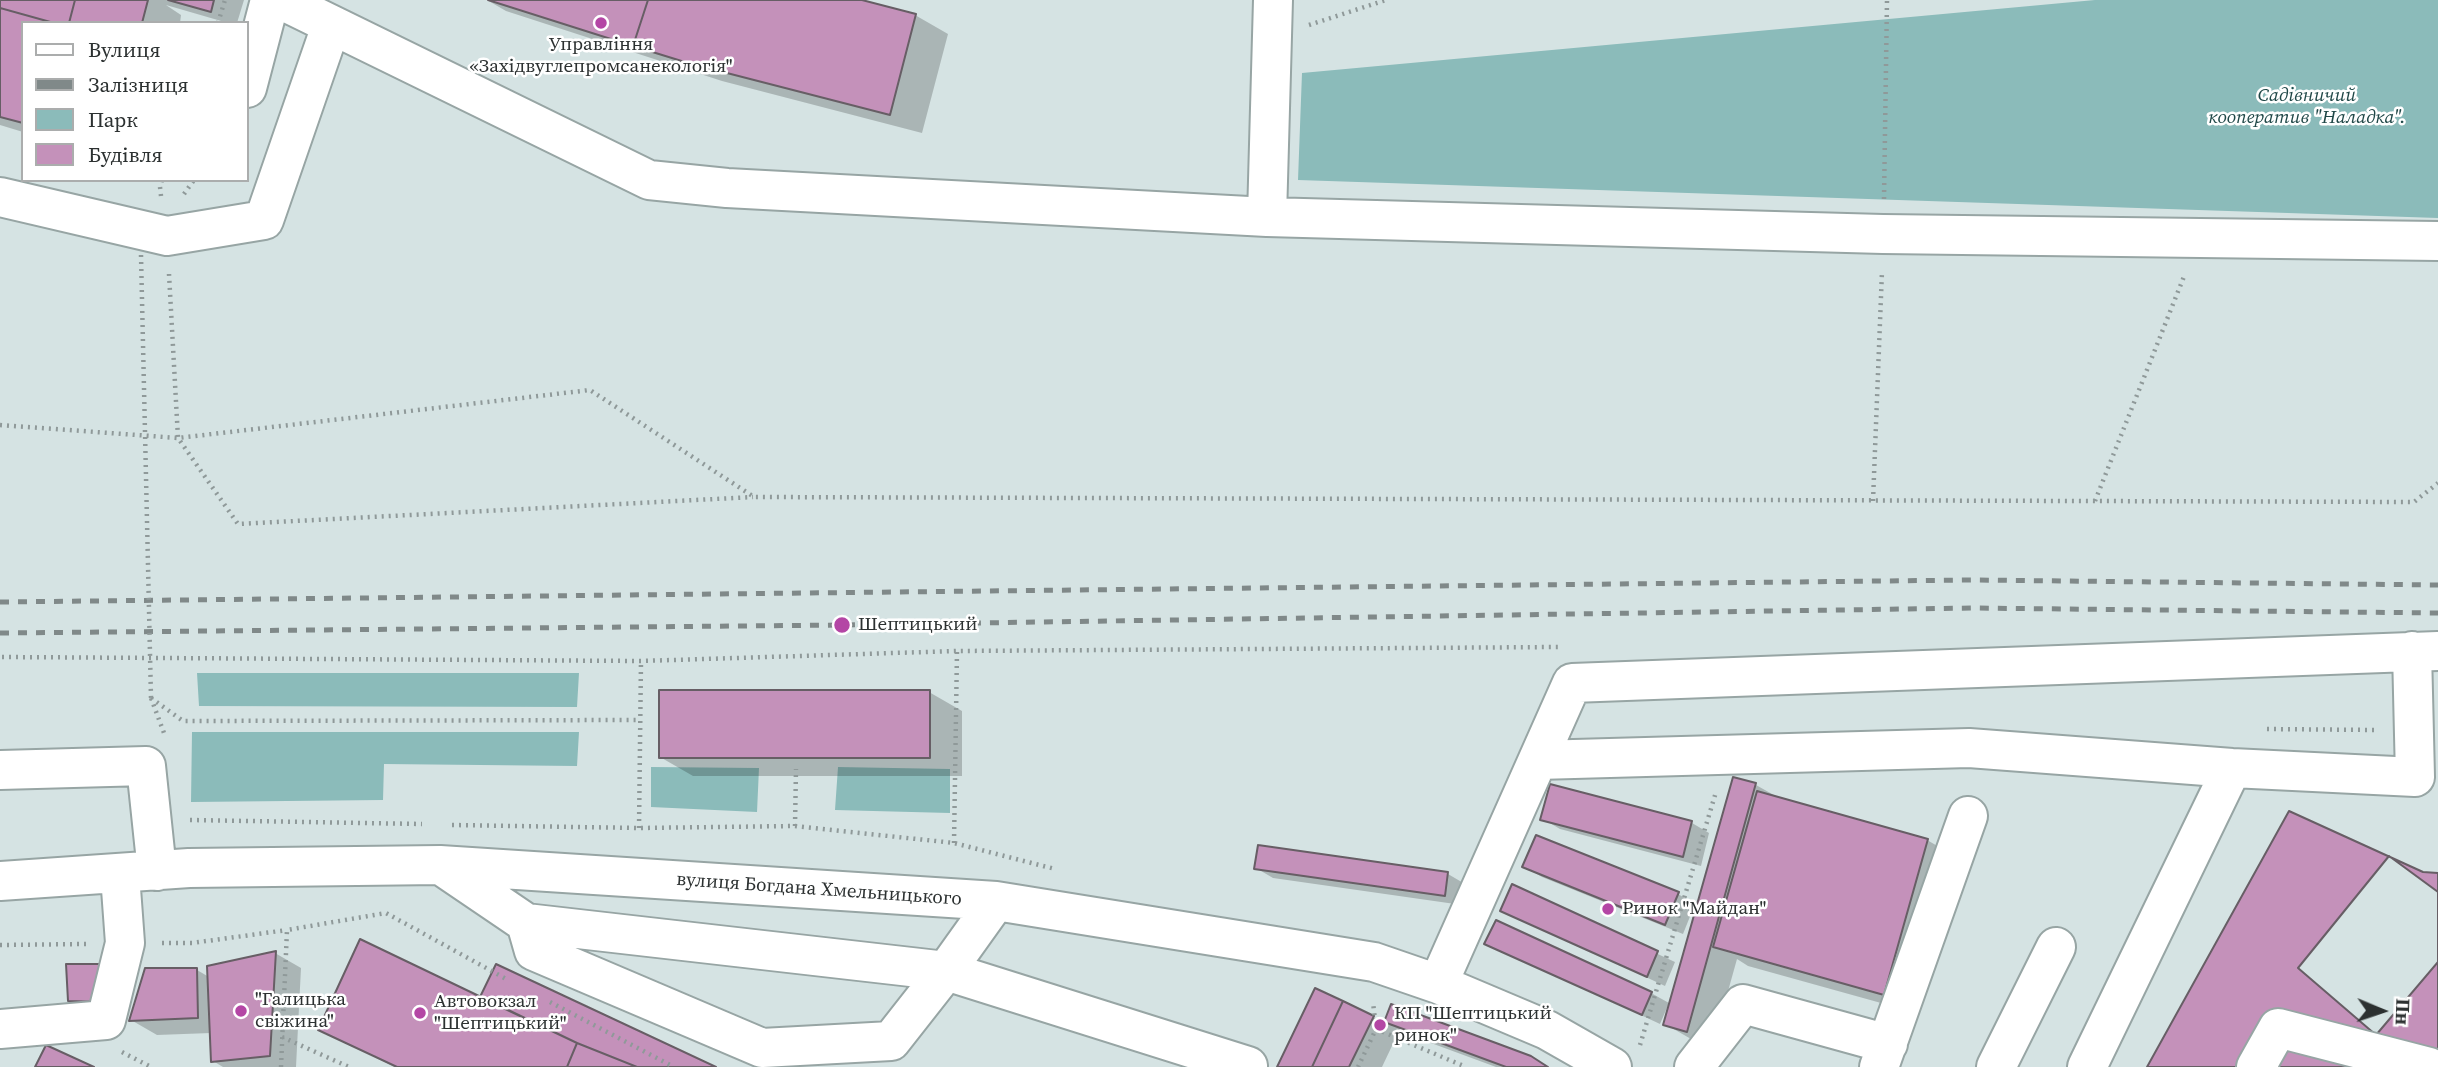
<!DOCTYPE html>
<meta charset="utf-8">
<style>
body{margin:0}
#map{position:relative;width:2438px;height:1067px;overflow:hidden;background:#d5e3e3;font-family:"Source Serif 4",serif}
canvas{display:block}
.legend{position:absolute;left:21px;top:21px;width:228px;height:161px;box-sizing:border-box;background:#fff;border:2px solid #abadad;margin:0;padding:9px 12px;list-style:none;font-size:21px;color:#2c3131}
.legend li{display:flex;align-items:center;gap:14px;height:35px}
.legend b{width:35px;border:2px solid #abadad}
.north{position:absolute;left:2347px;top:976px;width:70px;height:70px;-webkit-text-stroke:5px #fff;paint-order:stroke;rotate:92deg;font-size:19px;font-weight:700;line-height:28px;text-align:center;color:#2c3131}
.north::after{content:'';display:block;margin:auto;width:24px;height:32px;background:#2c3131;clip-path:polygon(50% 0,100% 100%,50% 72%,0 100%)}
</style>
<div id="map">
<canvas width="2438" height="1067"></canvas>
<ul class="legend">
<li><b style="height:9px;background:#fff"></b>Вулиця</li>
<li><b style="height:9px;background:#808989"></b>Залізниця</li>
<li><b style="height:19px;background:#8bbbba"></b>Парк</li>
<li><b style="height:19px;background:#c491ba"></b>Будівля</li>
</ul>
<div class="north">Пн</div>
</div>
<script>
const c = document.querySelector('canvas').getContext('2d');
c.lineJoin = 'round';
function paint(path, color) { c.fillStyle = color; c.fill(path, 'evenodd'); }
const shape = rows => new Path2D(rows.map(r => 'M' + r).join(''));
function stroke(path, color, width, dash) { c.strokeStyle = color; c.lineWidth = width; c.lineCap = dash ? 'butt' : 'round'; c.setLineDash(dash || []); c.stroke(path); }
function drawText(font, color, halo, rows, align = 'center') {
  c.font = font + ' "Source Serif 4",serif'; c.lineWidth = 5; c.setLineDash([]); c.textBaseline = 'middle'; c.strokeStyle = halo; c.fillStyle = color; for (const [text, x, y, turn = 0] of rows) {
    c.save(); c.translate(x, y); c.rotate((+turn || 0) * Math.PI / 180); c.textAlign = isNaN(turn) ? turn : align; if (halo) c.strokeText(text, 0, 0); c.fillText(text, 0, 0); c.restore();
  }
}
paint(shape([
 [2095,0,2438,0,2438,218,1298,180,1302,73],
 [197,673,579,673,577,707,199,706],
 [192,732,579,732,577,766,384,764,383,800,191,802],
 [651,767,759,768,757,812,651,807],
 [838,767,950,769,950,813,835,810]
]), '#8bbbba');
paint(shape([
 [0,0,244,0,237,23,228,23,166,5,181,15,180,23,23,23,23,132,0,125],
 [487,0,855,0,915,15,948,34,922,133,722,81,506,11],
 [929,692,962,711,962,776,693,776,660,757],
 [1734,779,1756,785,1781,799,1927,840,1960,859,1917,1013,1748,966,1737,959,1713,1045,1691,1039,1665,1024],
 [1551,786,1692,823,1709,833,1701,866,1560,829,1543,819],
 [1259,847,1448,874,1465,884,1462,905,1273,878,1256,868],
 [1525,867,1678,894,1695,904,1683,934,1542,877],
 [1513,887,1675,962,1665,986,1502,910],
 [1487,943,1651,993,1669,1003,1660,1024],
 [275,953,301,968,296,1067,223,1067,213,1061,211,1033,157,1035,131,1020,197,970,209,977],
 [481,999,712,1067,394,1067,320,1029],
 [1392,1006,1547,1067,1496,1067,1412,1036,1400,1029,1382,1067,1279,1067,1373,1017,1385,1024]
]), '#0003');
const building = shape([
 [0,0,75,0,69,23,54,23,0,8,0,0],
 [75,0,148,0,142,23,69,23,75,0],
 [168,0,214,0,211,12,168,0],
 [488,0,648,0,633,46,488,0],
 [648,0,862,0,916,14,890,115,688,63,633,46,648,0],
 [0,8,54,23,23,23,23,123,0,117,0,8],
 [659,690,930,690,930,758,659,758,659,690],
 [1733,777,1756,783,1687,1032,1663,1025,1733,777],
 [1550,784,1692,821,1683,857,1540,820,1550,784],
 [1757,791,1928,839,1884,995,1713,947,1757,791],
 [2289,811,2423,872,2438,873,2438,1067,2147,1067,2289,811],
 [1536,835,1679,892,1665,925,1522,867,1536,835],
 [1258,845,1448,872,1445,896,1254,869,1258,845],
 [2389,856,2438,892,2438,962,2376,1035,2298,968,2389,856],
 [1512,884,1658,951,1647,977,1500,911,1512,884],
 [1496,920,1652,992,1642,1015,1484,944,1496,920],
 [360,939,577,1043,567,1067,397,1067,318,1030,360,939],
 [276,951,270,1056,211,1062,207,966,276,951],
 [66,964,100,964,100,1002,68,1001,66,964],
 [496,964,716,1067,637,1067,577,1043,480,997,496,964],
 [145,968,197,968,198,1018,129,1021,145,968],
 [1315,988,1343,1001,1312,1067,1277,1067,1315,988],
 [1343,1001,1374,1016,1349,1067,1312,1067,1343,1001],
 [1391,1004,1531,1056,1548,1067,1506,1067,1384,1022,1391,1004],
 [577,1043,637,1067,567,1067,577,1043],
 [46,1045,94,1067,35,1067,46,1045]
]);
paint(building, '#c491ba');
stroke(building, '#675e65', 2);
const minor = shape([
 [281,0,649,180,727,188,1267,217,1883,234,2438,241],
 [247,88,270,0],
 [0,197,167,236,264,220,331,26],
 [1267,217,1273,0],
 [1538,760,1969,748,2232,768,2415,777,2412,651],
 [0,770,146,766,157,871],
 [442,866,526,923,946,971,1248,1066],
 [0,881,189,868,440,865,996,901,1374,962,1438,984,1547,1030,1612,1067],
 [526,923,534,951,762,1048,891,1041,946,971,996,901],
 [1438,984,1572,683,2438,651],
 [0,1029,106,1020,125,943,120,875],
 [1694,1067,1743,1004,1888,1044],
 [1879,1067,1968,816],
 [1996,1067,2056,947],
 [2087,1067,2232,768],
 [2256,1067,2278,1028,2429,1067]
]);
stroke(minor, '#97a5a4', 42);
stroke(shape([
 [218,23,225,0],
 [1309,25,1386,0],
 [184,194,194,180],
 [161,196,160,187,162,180],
 [1884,199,1887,0],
 [169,274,178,438,238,524,753,497],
 [0,425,178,438,590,390,754,497,2414,502,2438,483],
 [1873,501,1882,271],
 [2095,501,2185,274],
 [2,657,641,661,957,651,1560,647],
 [151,698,183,721,640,720],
 [151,698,164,733],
 [2267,729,2377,730],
 [190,820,422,824],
 [452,825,639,828,795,826,954,843,1055,869],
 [795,826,796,769],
 [639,828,641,661],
 [954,843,957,651],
 [162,943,192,943,287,930],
 [0,945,87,944],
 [550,1002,674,1067],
 [1376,1029,1466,1067],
 [282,1037,349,1067],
 [1640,1045,1716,792],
 [122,1052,151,1067],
 [281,1067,287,930,386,913,508,980],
 [1358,1067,1376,1029,1373,1002]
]), '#8f9999', 4.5, [2, 5]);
stroke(minor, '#fff', 38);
stroke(shape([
 [0,602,1972,580,2438,585],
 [0,633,842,625,1971,608,2438,613]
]), '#808989', 5, [9, 9]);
stroke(shape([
 [141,255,151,698]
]), '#8f9999', 4.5, [2, 5]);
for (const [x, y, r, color] of [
 [601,23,7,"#b446a5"],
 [842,625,9,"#b446a5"],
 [1608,909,7,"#b446a5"],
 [241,1011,7,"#b446a5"],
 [420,1013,7,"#b446a5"],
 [1380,1025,7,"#b446a5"]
]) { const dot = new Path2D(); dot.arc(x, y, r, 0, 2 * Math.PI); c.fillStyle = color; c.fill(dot); stroke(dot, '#fff', 2.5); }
drawText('19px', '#2c3131', '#fff', [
 ["Управління",601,45,"center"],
 ["«Західвуглепромсанекологія\"",601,67,"center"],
 ["Шептицький",858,625],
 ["Ринок \"Майдан\"",1622,909],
 ["\"Галицька",255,1000],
 ["свіжина\"",255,1022],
 ["Автовокзал",434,1002],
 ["\"Шептицький\"",434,1024],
 ["КП \"Шептицький",1394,1014],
 ["ринок\"",1394,1036]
], 'left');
drawText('italic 19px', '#1f4747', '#fff', [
 ["Садівничий",2307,96],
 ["кооператив \"Наладка\".",2307,118]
]);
drawText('19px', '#2c3131', '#fff', [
 ["вулиця Богдана Хмельницького",819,890,4]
]);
</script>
